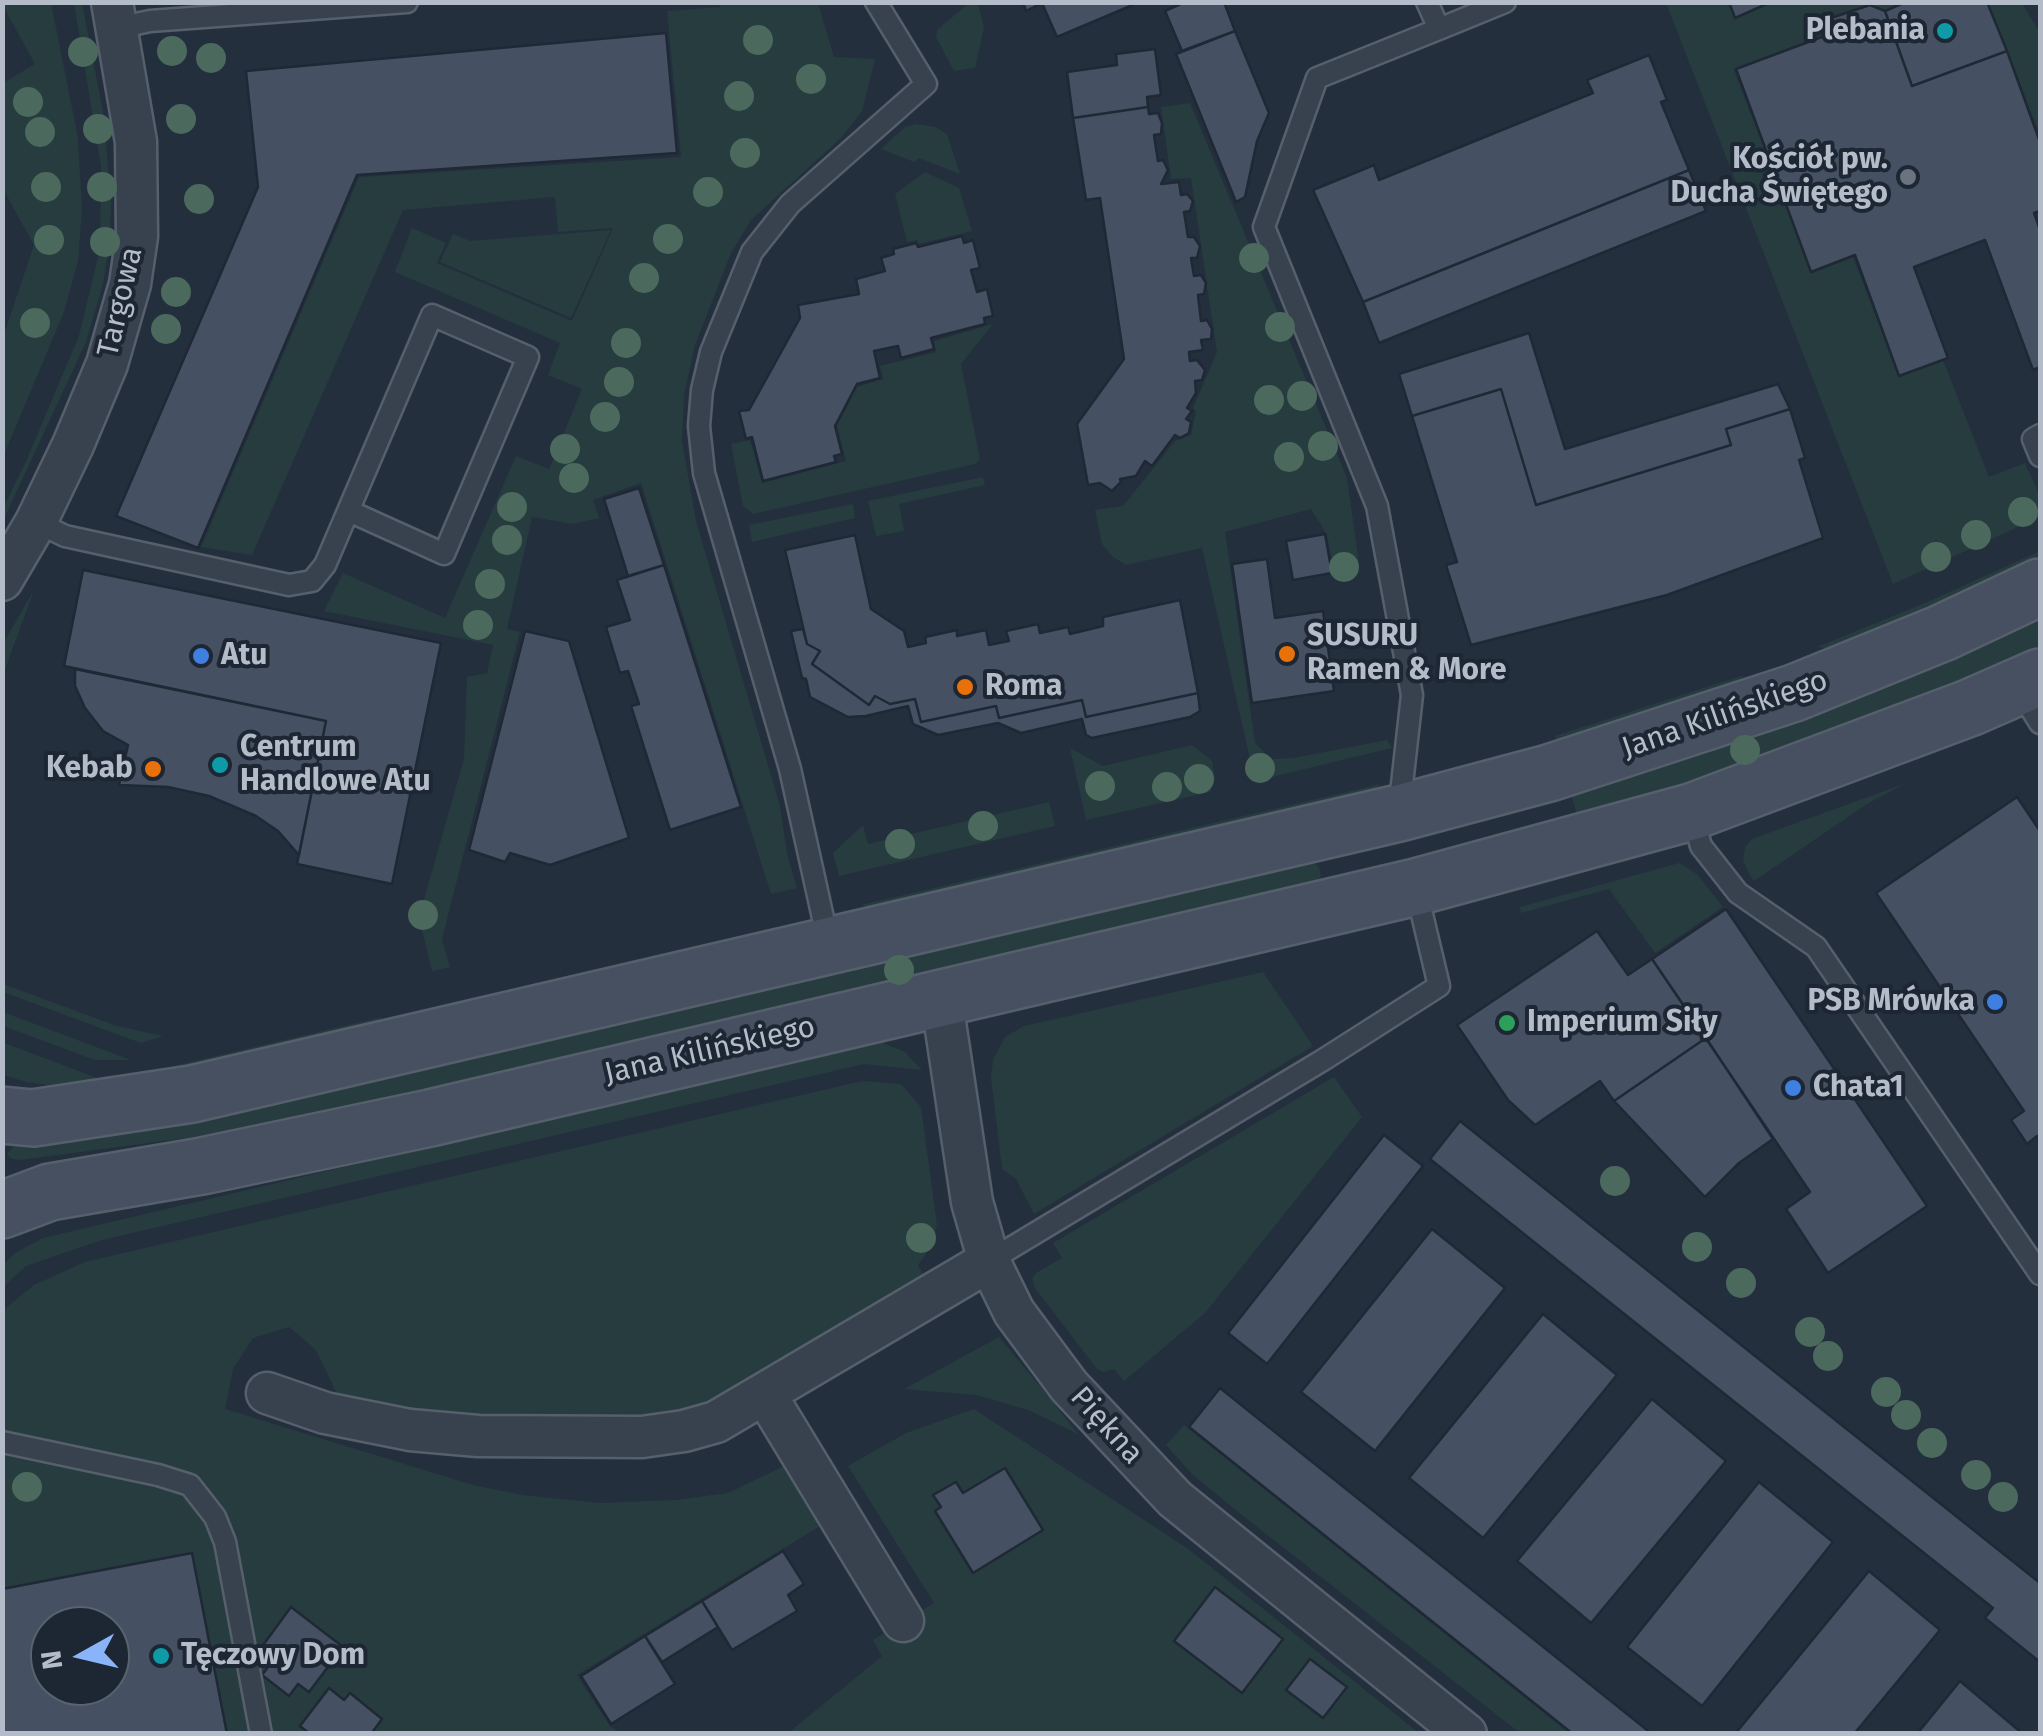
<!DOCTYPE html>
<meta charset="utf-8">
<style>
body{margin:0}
#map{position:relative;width:2043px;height:1736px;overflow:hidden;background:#242f3e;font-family:"Fira Sans",sans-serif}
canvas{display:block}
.frame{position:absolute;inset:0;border:5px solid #b4bcc9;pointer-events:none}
.north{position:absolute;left:30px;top:1606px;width:100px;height:100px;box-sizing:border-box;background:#1d2633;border:2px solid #59626f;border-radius:50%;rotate:262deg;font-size:28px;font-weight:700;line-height:40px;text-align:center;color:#b4bcc9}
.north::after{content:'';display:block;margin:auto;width:35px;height:45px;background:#8ab4f8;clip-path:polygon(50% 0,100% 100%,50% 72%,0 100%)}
</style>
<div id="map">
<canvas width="2043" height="1736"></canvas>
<div class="frame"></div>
<div class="north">N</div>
</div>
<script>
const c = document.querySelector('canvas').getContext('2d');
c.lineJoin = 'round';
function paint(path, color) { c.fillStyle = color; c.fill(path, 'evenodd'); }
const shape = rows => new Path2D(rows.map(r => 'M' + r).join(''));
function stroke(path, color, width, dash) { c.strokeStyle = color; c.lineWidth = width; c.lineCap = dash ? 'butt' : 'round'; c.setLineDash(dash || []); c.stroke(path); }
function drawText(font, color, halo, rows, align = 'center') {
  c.font = font + ' "Fira Sans",sans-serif'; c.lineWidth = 8; c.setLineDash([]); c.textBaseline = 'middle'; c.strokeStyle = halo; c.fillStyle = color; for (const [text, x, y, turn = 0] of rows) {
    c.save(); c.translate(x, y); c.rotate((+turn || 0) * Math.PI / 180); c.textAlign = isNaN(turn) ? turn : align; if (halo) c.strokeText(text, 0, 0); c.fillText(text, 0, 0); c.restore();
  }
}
paint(shape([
 [5,3,51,3,78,138,82,210,78,261,64,312,3,457,3,337,34,245,3,189,3,83,35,64,3,6],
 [74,3,82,3,104,117,111,203,110,241,103,284,86,342,3,521,3,508,26,461,79,336,100,249,101,166],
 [720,3,818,3,834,57,875,59,862,111,841,138,751,220,731,253,695,345,684,395,682,441,696,521,780,806,787,854,797,888,771,894,641,483,593,500,599,518,573,524,532,517,507,629,520,632,442,939,450,967,432,971,419,917,464,759,467,677,487,673,493,645,324,611,343,573,445,618,516,456,549,469,582,389,548,375,560,343,395,272,412,228,446,243,437,263,572,321,613,228,558,232,555,197,403,210,252,555,201,547,359,177,681,157,667,11,720,7],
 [969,3,976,3,979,8,984,27,975,68,954,71,936,37,937,30],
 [1666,3,1905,3,1885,10,1868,5,1833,17,1826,34,1734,70,1812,273,1853,257,1899,376,1943,360,1989,477,2025,463,2040,496,2040,517,1893,584],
 [1988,3,2022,3,2040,33,2040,135],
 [1190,103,1347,478,1359,563,1333,568,1327,535,1311,509,1225,532,1255,743,1271,759,1293,758,1387,740,1392,748,1263,779,1252,768,1202,548,1126,565,1113,557,1102,544,1095,510,1123,506,1175,441,1191,435,1196,411,1193,408,1217,352,1191,178,1171,179,1161,107],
 [916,124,936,127,947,134,960,174,919,158,914,162,881,149,905,127],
 [925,172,959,188,972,231,919,244,917,240,907,242,895,194],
 [611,230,571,318,440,262,453,234,470,241],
 [993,324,961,364,980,459,975,464,753,514,743,506,731,444,750,440,762,483,846,461,837,426,857,387,883,379,880,366,936,352,934,341],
 [983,477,985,485,899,504,904,531,876,536,868,501],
 [853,504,855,518,752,542,749,525],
 [2040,551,2035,560,1997,578,1830,649,1817,647,1925,603],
 [34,590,3,675,3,644],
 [2040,617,2040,649,2009,664,1774,755,1578,817,1571,795,1767,732,1845,702],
 [1744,675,1736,684,1671,706,1557,741,1555,736],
 [1192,745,1212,761,1215,779,1210,792,1086,820,1070,748,1103,766],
 [1381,784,1373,790,871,908,861,905],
 [1904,784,1867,804,1754,881,1748,872,1743,860,1745,847,1752,839],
 [1049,802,1055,826,839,876,833,853,863,825,868,844],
 [1313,862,1319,867,1321,876,1317,882,269,1127,20,1160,12,1159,7,1154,16,1144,181,1122,266,1106],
 [1679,863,1697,874,1723,907,1655,953,1609,889,1521,913,1520,907],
 [1263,972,1313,1046,1034,1214,1016,1179,1002,1169,991,1078,993,1060,1005,1037,1024,1026],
 [3,984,117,1026,163,1036,141,1043,3,992],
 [3,1012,131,1060,95,1060,3,1026],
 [382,1017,375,1025,223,1060,144,1073],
 [2,1042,97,1078,117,1078,49,1085,26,1082,3,1075],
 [871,1043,883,1043,905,1052,922,1070,864,1064,102,1240,26,1266,3,1287,3,1264,15,1253,43,1238],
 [1334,1077,1362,1117,1205,1313,1124,1381,1114,1369,1103,1372,1097,1369,1035,1288,1032,1279,1036,1273,1062,1258,1053,1243],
 [862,1081,901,1084,921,1107,937,1225,930,1248,918,1265,926,1278,727,1396,674,1417,434,1414,338,1396,316,1350,289,1327,253,1338,233,1369,225,1409,473,1485,522,1495,601,1503,676,1500,728,1493,784,1466,820,1526,577,1675,610,1726,622,1733,3,1733,2,1311,34,1285,85,1262],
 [50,1626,110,1626,110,1686,50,1686],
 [999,1337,1045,1392,1078,1434,1028,1410,976,1395,904,1389],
 [974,1409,1187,1548,1419,1733,787,1734,882,1656,873,1640,934,1603,848,1466,906,1433],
 [1184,1425,1569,1733,1520,1733,1233,1508,1192,1474,1166,1445]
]), '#263c3f');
const building = shape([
 [1023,2,1135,2,1135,4,1057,37,1042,3,1026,11,1023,2],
 [1185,2,1224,2,1235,31,1182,51,1165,11,1185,2],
 [1729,2,1771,2,1735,18,1729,2],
 [1906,2,1987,2,2007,51,1912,86,1885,11,1906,2],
 [1870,5,1885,11,1912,86,2007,51,2040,142,2040,211,2034,213,2040,230,2040,367,2033,370,1985,240,1914,267,1948,358,1899,376,1855,255,1811,272,1736,69,1827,35,1831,18,1870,5],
 [1235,31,1269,113,1257,141,1245,197,1236,202,1176,54,1235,31],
 [666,33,677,153,357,175,198,548,116,516,258,187,246,71,666,33],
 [1155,49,1161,95,1147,97,1148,107,1073,118,1067,72,1117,65,1116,54,1155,49],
 [1649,55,1667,100,1661,102,1689,170,1363,302,1313,190,1374,165,1379,180,1593,93,1587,80,1649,55],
 [1148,107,1149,114,1158,113,1162,123,1161,134,1154,135,1158,161,1163,160,1168,170,1161,184,1179,182,1181,195,1187,194,1193,201,1190,211,1184,212,1188,237,1194,237,1200,246,1197,258,1191,258,1194,276,1201,275,1206,283,1204,294,1198,295,1201,321,1207,320,1212,329,1211,339,1201,340,1203,350,1189,352,1190,361,1197,360,1205,370,1202,380,1195,381,1196,393,1187,408,1192,411,1186,419,1191,422,1189,433,1180,438,1175,435,1152,466,1145,461,1136,476,1120,479,1121,482,1112,491,1100,483,1088,485,1077,424,1124,359,1100,198,1086,200,1073,118,1148,107],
 [1689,170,1706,211,1379,343,1363,302,1689,170],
 [962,236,964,243,973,240,980,268,971,270,977,292,987,289,993,316,984,318,985,324,931,338,934,349,901,358,898,346,874,351,880,378,857,384,835,426,842,454,834,456,836,462,763,481,752,437,746,439,739,411,749,410,800,318,798,305,859,294,856,279,885,271,881,258,894,254,893,249,916,243,918,247,962,236],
 [1529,333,1565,449,1778,384,1790,409,1726,429,1731,445,1536,505,1501,389,1412,416,1399,374,1529,333],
 [1501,389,1536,505,1731,445,1726,429,1790,409,1805,458,1799,460,1823,538,1667,595,1471,645,1446,565,1457,562,1412,416,1501,389],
 [639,488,664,565,628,576,604,499,639,488],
 [1325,534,1332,573,1293,580,1286,541,1325,534],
 [855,535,871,609,904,631,908,647,926,643,925,637,957,630,957,636,986,630,989,645,1009,641,1006,631,1038,624,1040,633,1068,627,1070,634,1103,626,1103,617,1180,600,1198,693,1086,717,1082,700,999,718,996,706,921,722,915,699,890,704,875,696,869,705,812,664,820,651,807,644,785,550,855,535],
 [1267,559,1275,618,1323,611,1334,691,1252,703,1232,564,1267,559],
 [664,565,741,807,670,830,631,706,639,704,628,671,620,673,606,627,630,620,617,580,664,565],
 [83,570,441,643,392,884,297,864,326,721,64,666,83,570],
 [803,629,807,644,820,651,812,664,869,705,875,696,890,704,915,699,921,722,996,706,999,718,1082,700,1086,717,1198,693,1200,711,1190,717,1092,738,1086,735,1082,719,1021,733,998,723,938,735,913,724,908,706,866,716,848,717,810,697,806,679,802,678,791,631,803,629],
 [525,631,569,641,629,838,550,865,510,853,505,862,469,850,525,631],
 [75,669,326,721,299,855,278,831,256,816,209,796,168,787,119,785,128,745,103,731,85,708,75,686,75,669],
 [2017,797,2040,831,2040,1141,2037,1136,2027,1144,2011,1120,2024,1111,1876,893,2017,797],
 [1726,909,1927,1206,1828,1273,1786,1209,1810,1192,1652,959,1726,909],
 [1597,931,1628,975,1652,959,1706,1038,1614,1101,1600,1081,1535,1125,1508,1100,1457,1025,1597,931],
 [1706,1038,1773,1139,1739,1163,1705,1197,1614,1101,1706,1038],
 [1460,1121,2040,1583,2040,1662,1985,1618,1993,1608,1430,1159,1460,1121],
 [1384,1135,1423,1166,1267,1364,1228,1333,1384,1135],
 [1432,1229,1505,1288,1375,1451,1301,1392,1432,1229],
 [1543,1314,1617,1375,1483,1538,1409,1478,1543,1314],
 [1220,1388,1652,1734,1573,1734,1189,1427,1220,1388],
 [1652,1399,1726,1461,1591,1623,1517,1561,1652,1399],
 [1005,1468,1043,1530,973,1573,935,1511,941,1507,933,1495,956,1482,963,1493,1005,1468],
 [1759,1482,1833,1542,1702,1706,1627,1647,1759,1482],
 [783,1551,804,1584,788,1595,797,1611,732,1650,702,1601,783,1551],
 [192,1553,227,1734,2,1734,2,1589,192,1553],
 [50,1626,110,1626,110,1686,50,1686,50,1626],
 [1869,1571,1940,1630,1854,1734,1735,1734,1869,1571],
 [1215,1587,1283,1639,1242,1693,1174,1641,1215,1587],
 [702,1601,718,1627,662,1662,645,1636,702,1601],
 [291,1607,343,1647,309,1692,298,1684,289,1696,262,1675,271,1663,258,1652,291,1607],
 [645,1636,675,1684,611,1724,581,1676,645,1636],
 [1310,1659,1347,1687,1323,1718,1286,1690,1310,1659],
 [1960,1681,2023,1734,1917,1734,1960,1681],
 [329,1688,344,1700,350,1693,382,1719,371,1734,310,1734,300,1726,329,1688]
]);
paint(building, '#455162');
stroke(building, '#1f2835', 2.5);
const lane = shape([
 [117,28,150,21,407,2],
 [1439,29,1505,2],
 [2040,435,2033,439,2040,456],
 [36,522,65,536,289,585,312,581,325,565,432,315,528,357,444,554,349,511],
 [2020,691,2040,723],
 [1399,811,1412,695,1377,506,1264,227,1317,78,1439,29,1427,2],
 [1692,815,1701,846,1738,893,1816,947,2040,1274],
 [829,945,790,769,704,473,699,426,702,390,711,352,752,252,790,204,926,84,876,2],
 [989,1261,1323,1060,1439,986,1416,889],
 [2,1442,158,1475,190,1485,215,1517,225,1542,261,1734]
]);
const street = shape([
 [2,580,36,522,73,445,107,364,130,284,137,236,136,142,112,2],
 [941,996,972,1202,989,1261,1014,1312,1069,1386,1175,1499,1466,1734],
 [267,1393,325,1413,410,1430,478,1436,642,1437,684,1431,716,1422,989,1261],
 [765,1394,903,1621]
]);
const secondary = shape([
 [2,1115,33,1118,192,1094,1399,813,1549,773,1794,693,1942,633,2040,587],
 [2,1210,50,1192,202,1166,430,1118,1416,887,1691,812,1969,708,2040,677]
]);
stroke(lane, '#565f6c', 25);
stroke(street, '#565f6c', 45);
stroke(secondary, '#565f6c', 60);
stroke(lane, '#38414e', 20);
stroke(street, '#38414e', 40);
stroke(secondary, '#465061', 55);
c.fillStyle = '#4b6a5d';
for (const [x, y] of [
 [758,40],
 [172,51],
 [83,52],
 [211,58],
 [811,79],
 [739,96],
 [28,102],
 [181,119],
 [98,129],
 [40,132],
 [745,153],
 [46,187],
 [102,187],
 [708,192],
 [199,199],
 [668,239],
 [49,240],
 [105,242],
 [1254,258],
 [644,278],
 [176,292],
 [35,323],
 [1280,327],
 [166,329],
 [626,343],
 [619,382],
 [1302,396],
 [1269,400],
 [605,417],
 [1323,446],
 [565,449],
 [1289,457],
 [574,478],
 [512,507],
 [2023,512],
 [1976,535],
 [507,540],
 [1936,557],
 [1344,567],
 [490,584],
 [478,625],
 [1745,750],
 [1260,768],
 [1199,779],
 [1100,786],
 [1167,787],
 [983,826],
 [900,844],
 [423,915],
 [899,970],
 [1615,1181],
 [921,1238],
 [1697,1247],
 [1741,1283],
 [1810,1332],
 [1828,1356],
 [1886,1392],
 [1906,1415],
 [1932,1443],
 [1976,1475],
 [27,1487],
 [2003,1497]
]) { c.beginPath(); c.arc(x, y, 15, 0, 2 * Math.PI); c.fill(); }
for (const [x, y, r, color] of [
 [1945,31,10,"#0f9aa8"],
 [1908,177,10,"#6b7280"],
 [1287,654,10,"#e8710a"],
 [201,656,10,"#3f7fe0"],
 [965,687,10,"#e8710a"],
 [220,765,10,"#0f9aa8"],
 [153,769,10,"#e8710a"],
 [1995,1002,10,"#3f7fe0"],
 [1507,1023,10,"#2e9e5b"],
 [1793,1088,10,"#3f7fe0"],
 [161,1656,10,"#0f9aa8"]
]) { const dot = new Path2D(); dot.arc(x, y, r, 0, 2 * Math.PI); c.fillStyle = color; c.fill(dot); stroke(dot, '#1d2633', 4); }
drawText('bold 30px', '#b4bcc9', '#1d2633', [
 ["Plebania",1925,31,"right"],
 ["Kościół pw.",1888,160,"right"],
 ["Ducha Świętego",1888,194,"right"],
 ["SUSURU",1307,637],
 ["Ramen & More",1307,671],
 ["Atu",221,656],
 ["Roma",985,687],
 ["Centrum",240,748],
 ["Handlowe Atu",240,782],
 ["Kebab",133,769,"right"],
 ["PSB Mrówka",1975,1002,"right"],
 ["Imperium Siły",1527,1023],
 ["Chata1",1813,1088],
 ["Tęczowy Dom",181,1656]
], 'left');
drawText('30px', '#b4bcc9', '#1d2633', [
 ["Targowa",121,302,-77],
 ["Jana Kilińskiego",1725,715,-19],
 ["Jana Kilińskiego",710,1051,-13],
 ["Piękna",1106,1426,48]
]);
</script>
